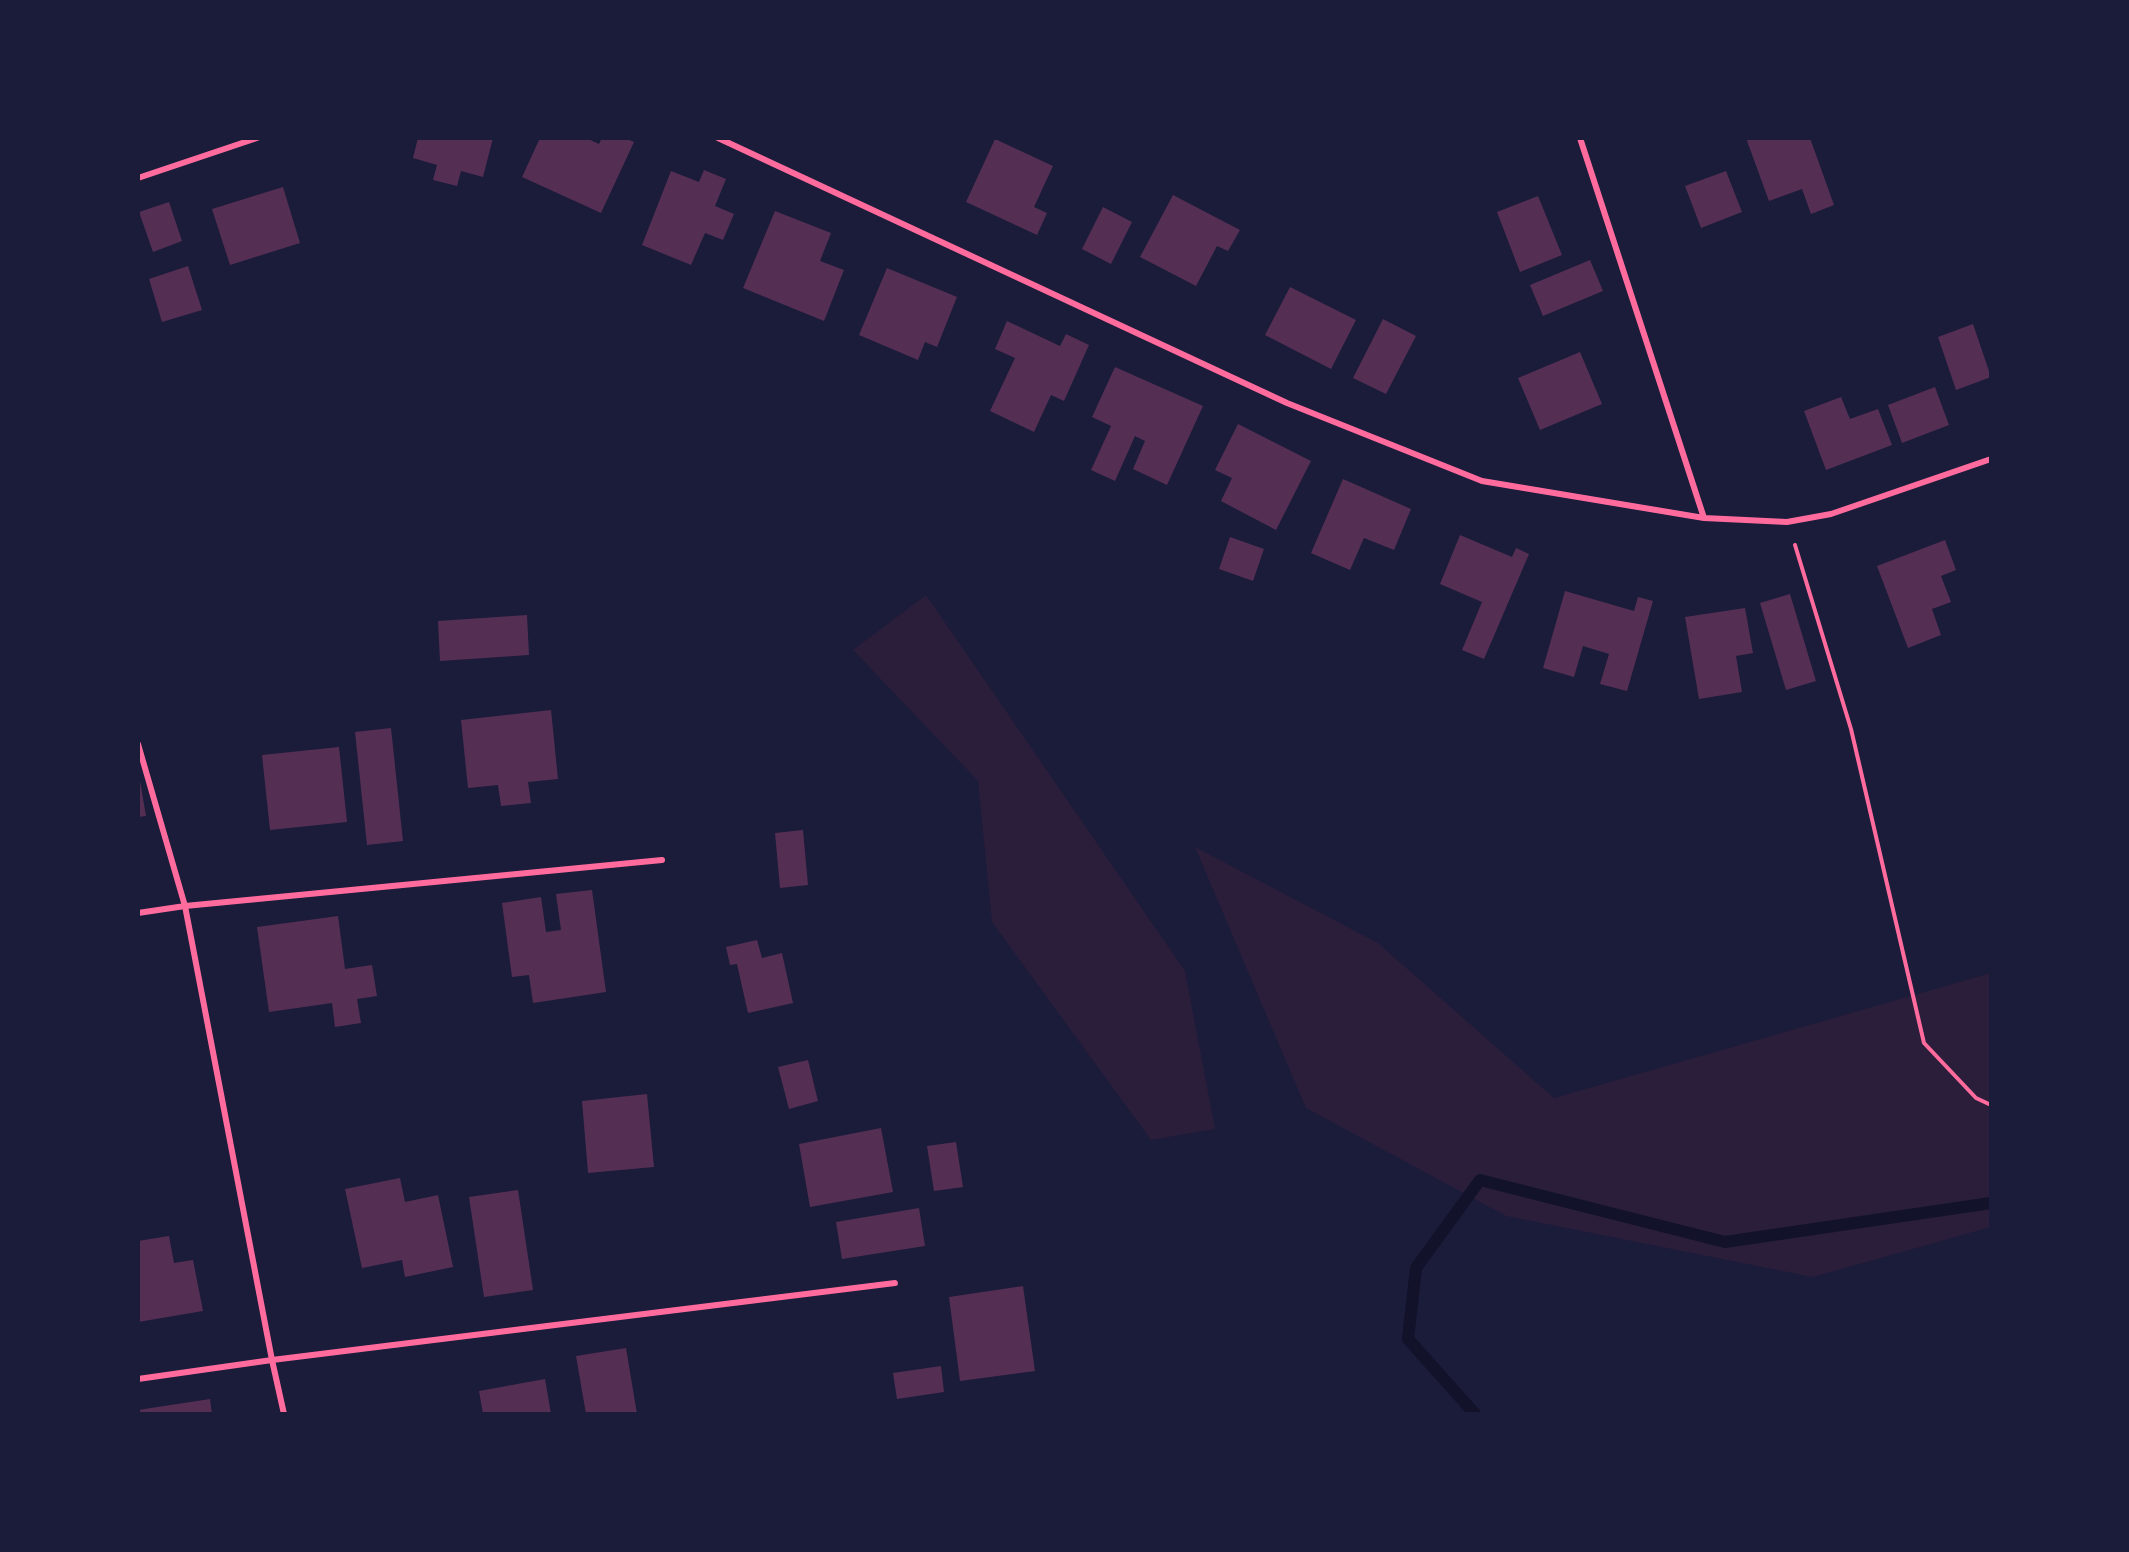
<!DOCTYPE html>
<style>
body{margin:0}
#map{position:relative;width:2129px;height:1552px;overflow:hidden;background:#1b1b3a;font-family:Rubik,sans-serif}
canvas{display:block}
.frame{position:absolute;inset:0;border:140px solid #1b1b3a;pointer-events:none}
</style>
<div id="map">
<canvas width="2129" height="1552"></canvas>
<div class="frame"></div>
</div>
<script>
const c = document.querySelector('canvas').getContext('2d');
c.lineJoin = 'round';
function paint(path, color) { c.fillStyle = color; c.fill(path, 'evenodd'); }
const shape = rows => new Path2D(rows.map(r => 'M' + r).join(''));
function stroke(path, color, width, dash) { c.strokeStyle = color; c.lineWidth = width; c.lineCap = dash ? 'butt' : 'round'; c.setLineDash(dash || []); c.stroke(path); }
paint(shape([
 [926,595,1185,971,1215,1129,1151,1140,992,922,978,781,853,650],
 [1195,847,1378,943,1554,1098,1991,973,1991,1227,1813,1277,1506,1216,1306,1108]
]), '#2a1e3b');
stroke(shape([
 [1475,1414,1408,1339,1416,1268,1480,1180,1725,1242,1991,1203]
]), '#12122b', 12);
paint(shape([
 [418,138,493,138,483,177,461,171,457,186,433,180,437,165,413,158],
 [540,138,586,138,599,144,602,138,624,138,634,142,601,213,522,177],
 [1746,138,1810,138,1834,205,1811,214,1802,189,1769,201],
 [995,139,1053,166,1034,207,1047,213,1037,235,966,202],
 [704,170,726,179,715,206,734,214,723,240,705,233,691,265,642,245,671,171,699,182],
 [1726,171,1742,212,1701,228,1685,186],
 [283,187,300,243,230,265,212,209],
 [1173,195,1240,230,1228,251,1217,246,1196,286,1140,257],
 [1538,196,1562,255,1520,272,1497,212],
 [169,202,182,241,153,252,139,212],
 [1103,207,1132,222,1111,264,1082,249],
 [775,211,831,233,820,261,844,270,824,321,743,288],
 [1590,260,1603,291,1543,316,1530,285],
 [188,266,202,310,162,322,149,279],
 [887,268,957,297,937,347,925,342,918,360,859,335],
 [1290,287,1356,320,1331,369,1265,335],
 [1383,319,1416,336,1386,394,1353,378],
 [1007,321,1060,346,1066,334,1089,345,1064,401,1051,395,1034,432,990,411,1015,358,995,349],
 [1973,324,1991,377,1956,390,1938,337],
 [1580,352,1602,404,1540,430,1518,378],
 [1115,367,1203,406,1167,485,1133,469,1145,441,1135,436,1115,481,1091,470,1111,426,1092,417],
 [1935,387,1949,425,1902,443,1888,405],
 [1841,397,1850,419,1878,409,1892,445,1826,470,1804,411],
 [1238,424,1311,461,1276,530,1221,501,1232,478,1215,470],
 [1343,479,1411,509,1394,550,1364,538,1350,570,1311,553],
 [1460,535,1512,557,1516,548,1529,554,1484,659,1462,650,1482,602,1440,584],
 [1230,537,1264,549,1253,581,1219,569],
 [1945,540,1956,570,1941,576,1951,602,1932,609,1941,635,1908,648,1877,566],
 [1565,591,1634,611,1638,597,1653,601,1627,691,1600,684,1609,654,1583,646,1574,677,1543,668],
 [1790,594,1816,681,1786,690,1760,603],
 [1745,608,1753,653,1736,656,1742,692,1699,699,1685,617],
 [527,615,529,655,440,661,438,621],
 [551,710,558,779,528,782,531,803,501,806,498,785,468,788,461,720],
 [391,728,403,841,367,845,355,732],
 [339,747,347,822,270,830,262,755],
 [138,781,140,781,146,816,138,817],
 [803,830,808,885,780,888,775,833],
 [592,890,606,992,533,1003,529,975,512,977,502,903,541,897,546,932,561,930,556,894],
 [338,916,345,969,372,965,377,996,357,999,361,1023,335,1027,332,1003,269,1012,257,927],
 [757,940,762,958,782,953,793,1003,748,1013,737,964,730,965,726,947],
 [808,1060,818,1101,789,1109,778,1067],
 [647,1094,654,1167,588,1173,582,1101],
 [881,1128,893,1192,810,1207,799,1144],
 [956,1142,963,1187,934,1191,927,1146],
 [400,1178,405,1202,438,1195,453,1267,405,1277,402,1260,362,1268,345,1189],
 [518,1190,533,1290,484,1297,469,1197],
 [919,1208,925,1246,842,1259,836,1222],
 [169,1236,174,1263,193,1260,203,1311,138,1322,138,1241],
 [1023,1286,1035,1371,960,1381,949,1297],
 [626,1348,637,1414,586,1414,576,1356],
 [941,1366,944,1392,897,1399,893,1373],
 [545,1379,551,1414,483,1414,479,1391],
 [210,1399,212,1414,138,1414,138,1410]
]), '#542f53');
stroke(shape([
 [1795,545,1851,729,1924,1043,1976,1098,1991,1105]
]), '#ff6b9d', 4);
stroke(shape([
 [718,138,1287,403,1482,481,1704,518,1787,522,1831,514,1991,459],
 [1580,138,1704,518],
 [138,178,257,138],
 [138,744,185,906,272,1360,284,1414],
 [138,913,185,906,662,860],
 [138,1379,272,1360,895,1283]
]), '#ff6b9d', 6);
</script>
